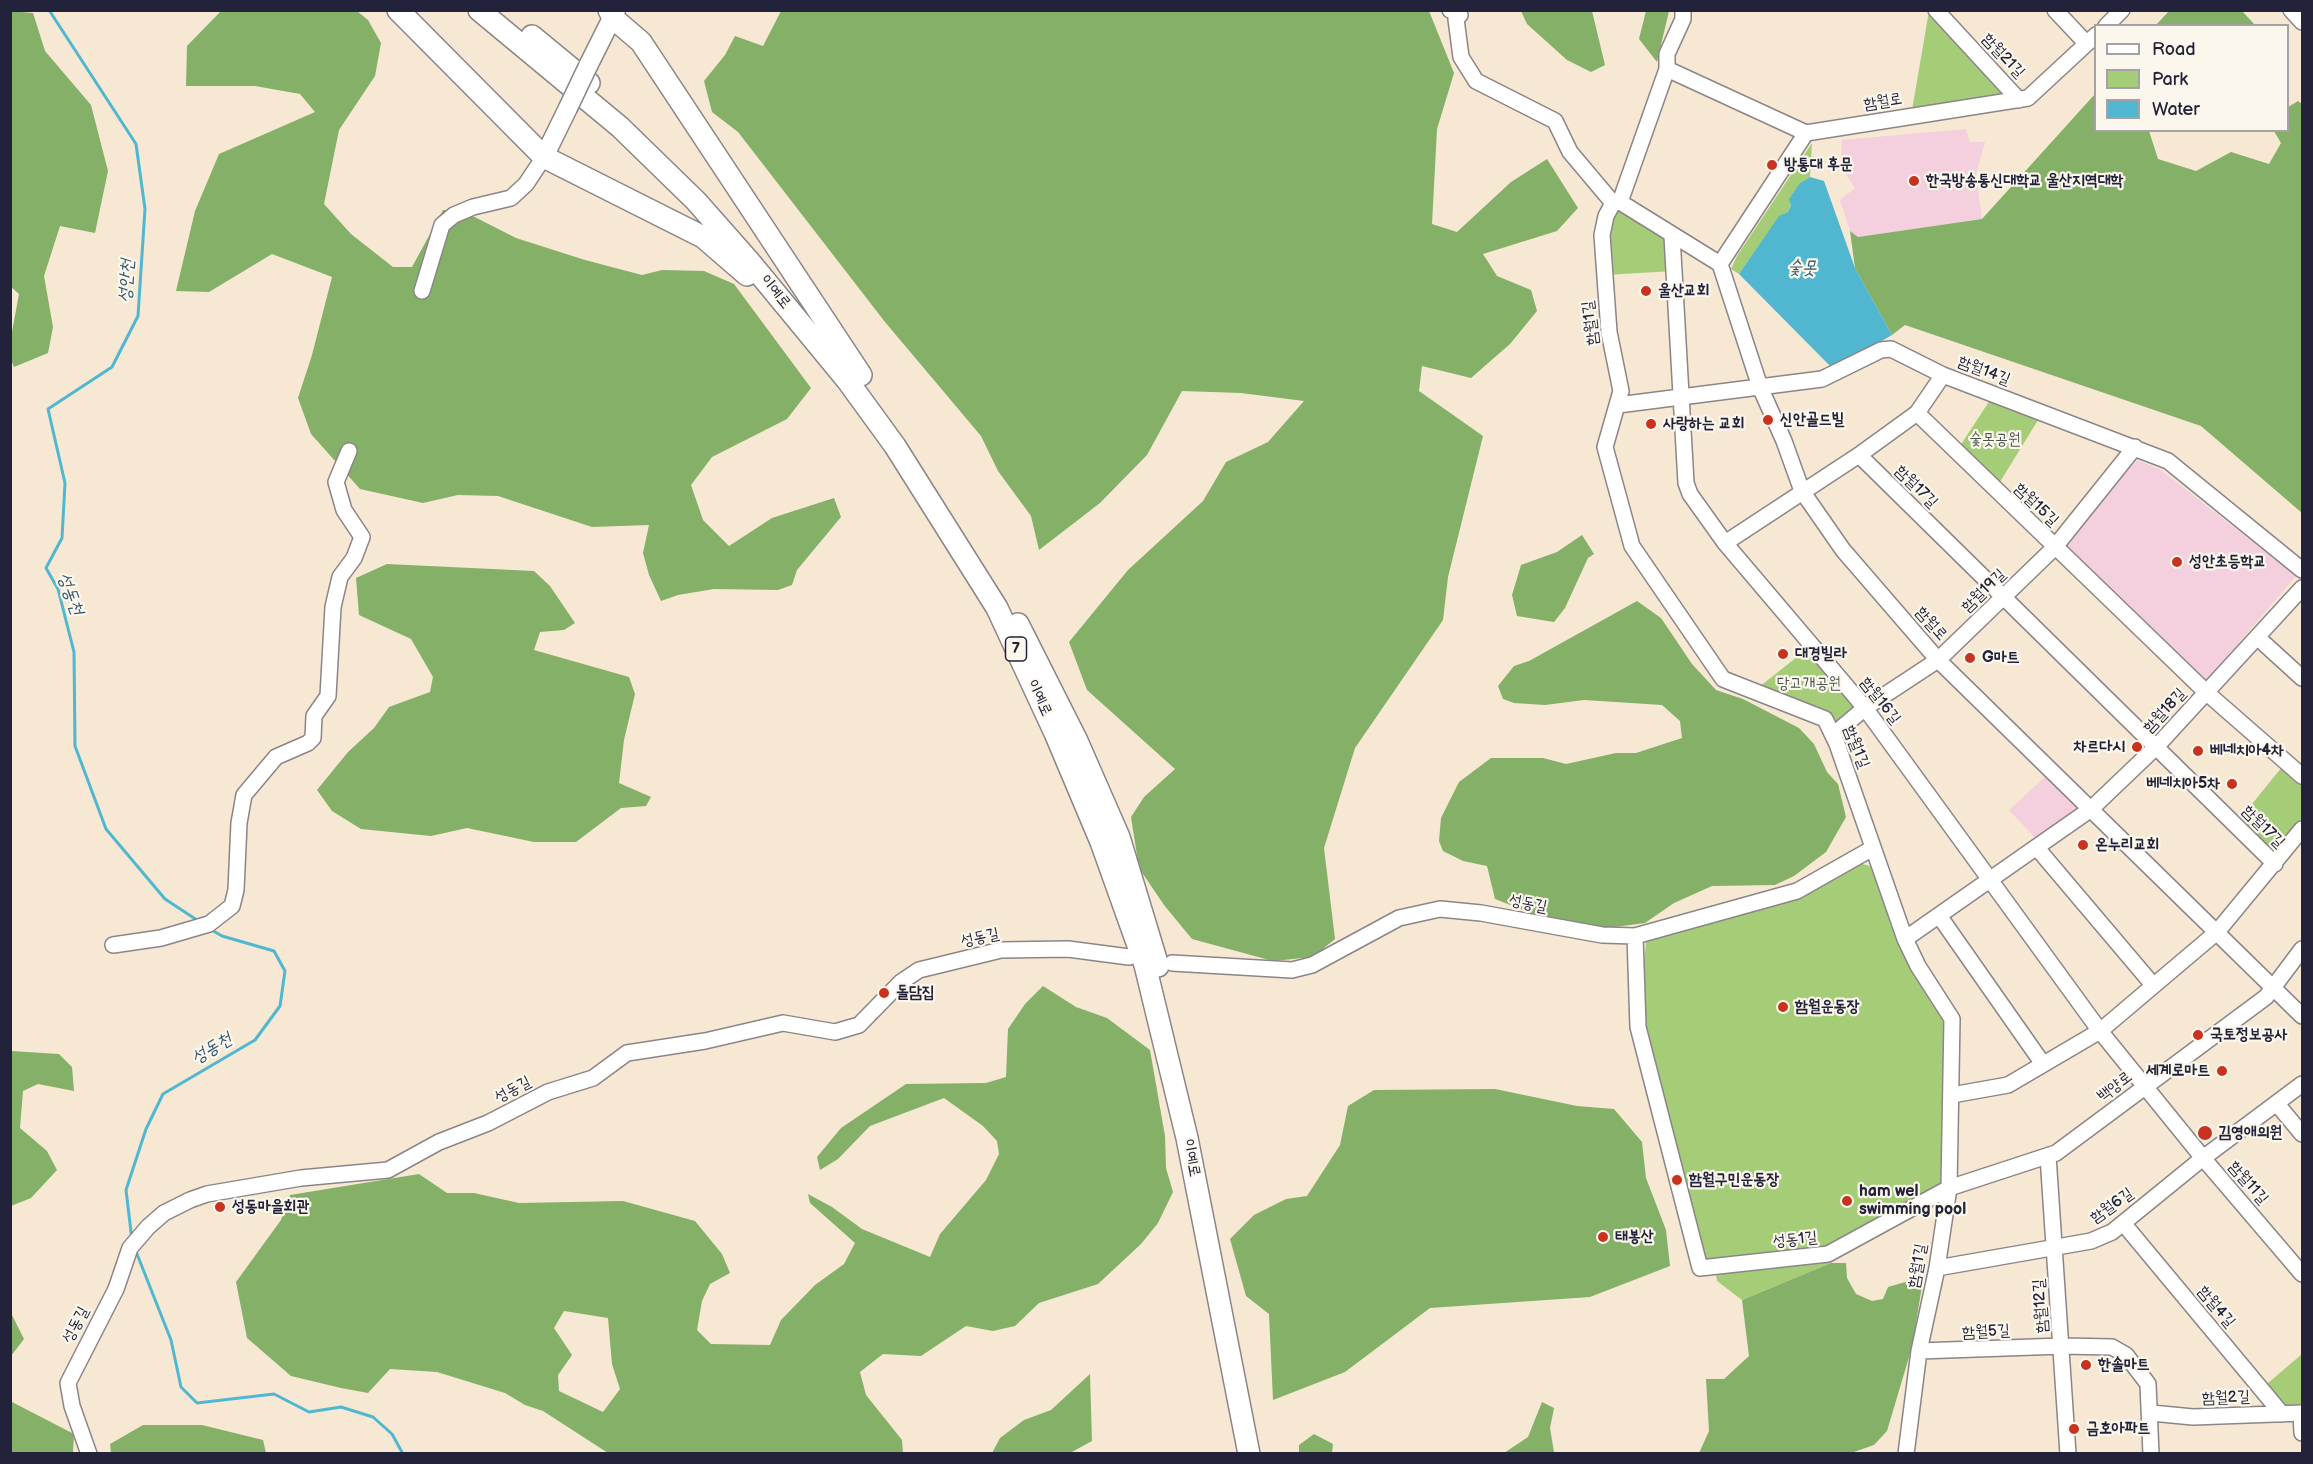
<!DOCTYPE html>
<meta charset="utf-8">
<style>
body{margin:0}
#map{position:relative;width:2313px;height:1464px;overflow:hidden;background:#f6e8d3;font-family:"Balsamiq Sans",sans-serif}
canvas{display:block}
.frame{position:absolute;inset:0;border:12px solid #22223b;pointer-events:none}
.legend{position:absolute;left:2094px;top:24px;width:195px;height:108px;box-sizing:border-box;background:#fbf7ec;border:2px solid #a4a2a5;margin:0;padding:8px 10px;list-style:none;font-size:18px;color:#22223b}
.legend li{display:flex;align-items:center;gap:12px;height:30px}
.legend b{width:30px;border:2px solid #a4a2a5}
</style>
<div id="map">
<canvas width="2313" height="1464"></canvas>
<div class="frame"></div>
<ul class="legend">
<li><b style="height:8px;background:#fff"></b>Road</li>
<li><b style="height:16px;background:#a5cd78"></b>Park</li>
<li><b style="height:16px;background:#51b7d0"></b>Water</li>
</ul>
</div>
<script>
const c = document.querySelector('canvas').getContext('2d');
c.lineJoin = 'round';
function paint(path, color) { c.fillStyle = color; c.fill(path, 'evenodd'); }
const shape = rows => new Path2D(rows.map(r => 'M' + r).join(''));
function stroke(path, color, width, dash) { c.strokeStyle = color; c.lineWidth = width; c.lineCap = dash ? 'butt' : 'round'; c.setLineDash(dash || []); c.stroke(path); }
function drawText(font, color, halo, rows, align = 'center') {
  c.font = font + ' "Balsamiq Sans","Poor Story",sans-serif'; c.lineWidth = 4.5; c.setLineDash([]); c.textBaseline = 'middle'; c.strokeStyle = halo; c.fillStyle = color; for (const [text, x, y, turn = 0] of rows) {
    c.save(); c.translate(x, y); c.rotate((+turn || 0) * Math.PI / 180); c.textAlign = isNaN(turn) ? turn : align; if (halo) c.strokeText(text, 0, 0); c.fillText(text, 0, 0); c.restore();
  }
}
paint(shape([
 [1966,129,1970,142,1985,142,1976,174,1982,219,1858,237,1850,231,1840,200,1855,188,1840,166,1842,140],
 [2137,460,2161,470,2296,576,2206,681,2061,548],
 [2046,776,2081,808,2037,840,2009,810]
]), '#f4cfde');
paint(shape([
 [1929,11,1936,11,2019,100,1911,116],
 [1812,143,1810,177,1800,183,1788,212,1779,217,1739,274,1731,269,1737,256],
 [1613,203,1672,236,1674,271,1605,275],
 [1994,394,2043,412,1995,490,1956,452],
 [1812,645,1865,708,1834,734,1825,719,1754,691],
 [2282,767,2302,784,2302,819,2274,855,2239,820],
 [1859,863,1870,866,1915,971,1948,1018,1941,1184,1830,1243,1831,1263,1742,1300,1717,1281,1714,1262,1706,1260,1700,1253,1644,1022,1643,971,1646,942],
 [2302,1354,2302,1413,2282,1414,2261,1389]
]), '#a5cd78');
paint(shape([
 [10,11,33,13,45,51,91,105,108,171,95,233,60,226,44,276,53,327,48,353,14,367,11,360,11,337,19,294,10,286],
 [221,11,357,11,368,20,381,43,375,76,339,130,324,204,351,234,393,267,412,267,443,210,461,210,516,238,585,260,642,275,662,270,704,271,734,284,811,388,787,419,712,457,691,485,703,520,729,546,772,518,834,498,841,517,797,570,792,585,778,590,714,589,678,595,661,601,649,575,643,553,649,525,592,527,498,496,458,495,423,503,360,489,311,434,298,398,312,355,332,277,272,254,209,292,176,291,195,211,219,154,315,112,300,94,255,86,186,86,187,46],
 [781,11,1429,11,1454,73,1437,129,1432,224,1457,232,1511,182,1547,159,1578,208,1557,231,1483,254,1497,276,1531,290,1537,311,1510,344,1471,378,1422,366,1419,391,1483,436,1448,577,1443,620,1355,748,1324,848,1335,939,1313,957,1273,961,1192,939,1164,905,1139,868,1131,817,1144,797,1175,769,1087,690,1069,642,1128,570,1203,501,1226,462,1268,442,1304,401,1241,393,1182,391,1147,455,1100,503,1039,550,1031,516,998,471,981,436,885,322,738,132,712,112,704,81,725,55,735,36,763,46],
 [1521,11,1592,11,1605,65,1591,72,1567,60,1527,24],
 [1646,11,1669,11,1657,62,1639,39],
 [2169,11,2242,11,2255,25,2156,25],
 [2095,94,2096,130,2149,131,2158,159,2196,171,2231,152,2269,164,2281,143,2274,131,2288,130,2288,107,2298,101,2302,104,2302,513,2201,426,1905,325,1892,335,1855,268,1850,231,1858,237,1982,219],
 [1582,535,1594,554,1588,558,1565,608,1554,622,1517,616,1512,595,1521,565,1557,552],
 [387,564,534,571,550,586,575,623,564,630,540,632,534,650,629,677,635,694,624,740,619,783,651,797,646,806,621,808,576,842,534,842,467,828,431,836,361,829,332,811,317,790,348,752,374,728,389,707,430,692,433,677,411,639,359,615,356,578],
 [1637,601,1661,618,1692,664,1716,690,1743,699,1799,728,1814,744,1827,772,1838,784,1846,817,1826,852,1794,876,1775,885,1712,886,1674,903,1645,923,1607,928,1564,926,1495,899,1487,866,1463,861,1443,851,1439,841,1441,818,1459,782,1491,758,1543,758,1566,764,1616,753,1636,753,1682,738,1680,721,1662,705,1584,700,1545,705,1514,703,1503,699,1498,686,1514,666,1529,661],
 [1043,986,1076,1007,1107,1018,1150,1050,1165,1136,1166,1168,1173,1192,1158,1223,1141,1244,1098,1284,1039,1303,1015,1326,993,1331,966,1326,921,1356,883,1354,860,1372,866,1395,902,1440,903,1453,608,1453,543,1411,525,1405,505,1393,437,1372,390,1369,368,1393,341,1388,291,1376,247,1338,236,1282,281,1220,290,1195,419,1174,447,1193,474,1193,519,1203,623,1201,695,1221,722,1254,730,1273,710,1284,702,1301,697,1330,711,1344,770,1345,781,1320,815,1285,844,1264,855,1243,810,1203,808,1194,832,1207,862,1229,930,1257,940,1234,986,1180,999,1154,997,1141,983,1126,944,1098,870,1126,838,1159,820,1170,817,1157,841,1128,906,1084,986,1083,1006,1077,1008,1029,1025,1004],
 [564,1311,608,1318,612,1364,620,1389,603,1412,559,1391,558,1375,572,1355,554,1328],
 [11,1051,59,1054,72,1067,74,1091,38,1084,23,1091,20,1128,47,1151,57,1170,31,1198,11,1206],
 [1495,1089,1577,1106,1614,1109,1642,1142,1646,1178,1666,1230,1670,1266,1590,1297,1430,1308,1345,1372,1273,1400,1269,1314,1246,1296,1230,1239,1254,1215,1286,1199,1307,1196,1340,1145,1348,1106,1374,1090],
 [1831,1263,1846,1263,1847,1278,1856,1294,1872,1301,1883,1299,1888,1287,1909,1281,1923,1280,1912,1347,1887,1431,1874,1445,1851,1453,1699,1453,1709,1431,1706,1379,1724,1379,1749,1356,1742,1300],
 [11,1313,24,1339,11,1356,10,1356],
 [1090,1374,1092,1441,1070,1453,992,1453,1000,1438,1024,1420,1051,1410],
 [10,1401,74,1434,73,1453,11,1453],
 [1542,1402,1554,1408,1550,1428,1554,1452,1504,1453,1528,1437],
 [143,1425,202,1425,263,1440,266,1453,111,1453,110,1444],
 [1314,1434,1333,1444,1332,1453,1299,1453,1299,1445]
]), '#84b068');
paint(shape([
 [1810,177,1824,181,1855,268,1892,335,1833,369,1739,274,1779,216,1788,212,1791,205,1789,199,1800,183]
]), '#51b7d0');
stroke(shape([
 [49,10,136,144,145,209,138,316,112,367,48,409,65,483,62,538,46,568,58,589,74,652,75,746,106,829,165,899,200,922],
 [132,1240,126,1190,146,1129,163,1094,255,1040,280,1006,285,971,274,951,222,936,210,929],
 [135,1249,171,1340,181,1387,197,1403,274,1394,309,1412,341,1407,373,1417,392,1434,403,1454]
]), '#51b7d0', 3);
const minor = shape([
 [1450,10,1460,15,1456,19,1461,57,1476,81,1555,121,1570,152,1613,203],
 [1936,10,2019,100],
 [2055,10,2086,43],
 [2291,10,2302,22],
 [2106,26,2122,10],
 [1667,69,1806,133],
 [1620,202,1613,203,1606,216,1602,235,1609,332,1621,391,1605,447,1632,546,1723,679,1825,719,1837,744,1905,939,1918,966,1952,1019,1949,1188,1937,1268,1919,1351,1906,1454],
 [1620,202,1720,264,1760,387,1784,441,1802,491,1843,550,1938,660,2302,1016],
 [1620,202,1667,69,1667,54,1683,19,1683,10],
 [1672,236,1686,483,1690,494,1725,543,1865,708,2100,1031,2203,1158,2302,1274],
 [1720,264,1806,133,2028,98,2096,35],
 [422,291,442,225,454,215,473,207,511,198,526,184,544,157],
 [1618,405,1822,379,1881,350,1891,349,1943,375,2168,461,2302,570],
 [1917,413,2207,693,2302,776],
 [1859,455,2275,864],
 [1725,543,1859,455,1917,413,1943,375],
 [2257,637,2302,678],
 [1833,735,1865,708,1938,660,2054,548,2135,447],
 [2037,848,2153,985],
 [1940,917,2043,1064],
 [1635,936,1638,1027,1700,1268,1828,1254,1949,1188,2056,1153,2266,997,2302,949],
 [1905,939,2091,809,2157,746,2302,588],
 [113,945,161,938,209,924,232,906,236,890,239,823,244,795,276,757,308,743,313,738,314,716,328,696,333,607,340,577,354,558,362,537,344,510,336,482,349,451],
 [1172,963,1292,970,1312,965,1399,918,1440,909,1481,913,1602,935,1635,936,1797,891,1873,848],
 [1952,1095,2008,1085,2100,1031,2217,932,2302,829],
 [2277,1104,2302,1134],
 [2048,1156,2068,1454],
 [2123,1223,2282,1414],
 [1937,1268,2091,1241,2112,1232,2203,1158,2302,1084],
 [1919,1351,2062,1346,2112,1347,2126,1355,2148,1384,2151,1454],
 [2151,1413,2193,1417,2302,1413],
 [2301,1413,2302,1433],
 [89,1454,72,1406,68,1383,116,1289,130,1248,148,1227,164,1213,190,1200,207,1194,301,1178,388,1170,439,1142,488,1123,548,1092,593,1078,627,1053,705,1041,783,1023,835,1032,859,1025,901,982,919,970,1001,950,1068,949,1129,957]
]);
const major = shape([
 [588,66,616,10],
 [544,157,568,108]
]);
const highway = shape([
 [398,10,544,157,703,237,747,275],
 [479,10,620,127,696,201,749,261,847,380,895,446,997,608,1055,733,1101,842,1145,965,1187,1138,1249,1454],
 [609,10,613,18,641,42,861,375],
 [532,36,589,83],
 [1018,624,1077,741,1119,837,1158,966]
]);
stroke(minor, '#8c8587', 18);
stroke(major, '#8c8587', 21);
stroke(highway, '#8c8587', 24);
stroke(minor, '#fff', 15);
stroke(major, '#fff', 18);
stroke(highway, '#fff', 21);
const majorBridge = shape([
 [568,108,588,66]
]);
stroke(majorBridge, '#8c8587', 21, []);
stroke(majorBridge, '#fff', 18);
for (const [x, y, r, color] of [
 [1772,165,6,"#c8321e"],
 [1914,181,6,"#c8321e"],
 [1646,291,6,"#c8321e"],
 [1768,420,6,"#c8321e"],
 [1651,424,6,"#c8321e"],
 [2177,562,6,"#c8321e"],
 [1783,654,6,"#c8321e"],
 [1970,658,6,"#c8321e"],
 [2137,747,6,"#c8321e"],
 [2198,751,6,"#c8321e"],
 [2232,784,6,"#c8321e"],
 [2083,845,6,"#c8321e"],
 [884,993,6,"#c8321e"],
 [1783,1007,6,"#c8321e"],
 [2198,1035,6,"#c8321e"],
 [2222,1071,6,"#c8321e"],
 [2205,1133,8,"#c8321e"],
 [1677,1180,6,"#c8321e"],
 [1847,1201,6,"#c8321e"],
 [220,1207,6,"#c8321e"],
 [1603,1237,6,"#c8321e"],
 [2086,1365,6,"#c8321e"],
 [2074,1429,6,"#c8321e"]
]) { const dot = new Path2D(); dot.arc(x, y, r, 0, 2 * Math.PI); c.fillStyle = color; c.fill(dot); stroke(dot, '#fbf7ec', 2); }
for (const [x, y, w] of [
 [1016,649,21]
]) { const box = new Path2D(); box.roundRect(x - w / 2, y - 12, w, 24, 4.5); c.fillStyle = '#fbf7ec'; c.fill(box); stroke(box, '#22223b', 1.5); }
drawText('bold 15px', '#22223b', null, [
 ["7",1016,649]
]);
drawText('16px', '#22223b', '#fbf7ec', [
 ["함월21길",2003,56,47],
 ["함월로",1883,102,-9],
 ["이예로",775,292,51],
 ["함월1길",1591,323,-97],
 ["함월14길",1984,371,21],
 ["함월17길",1916,487,45],
 ["함월15길",2036,505,44],
 ["함월19길",1984,591,-44],
 ["함월로",1931,624,49],
 ["이예로",1039,698,65],
 ["함월16길",1880,701,52],
 ["함월18길",2165,711,-47],
 ["함월1길",1856,747,68],
 ["함월17길",2263,827,45],
 ["성동길",1528,904,11],
 ["성동길",980,938,-12],
 ["백양로",2115,1087,-37],
 ["성동길",513,1090,-28],
 ["이예로",1191,1158,79],
 ["함월11길",2248,1183,49],
 ["함월6길",2112,1206,-35],
 ["성동1길",1795,1240,-6],
 ["함월1길",1918,1266,-80],
 ["함월12길",2041,1306,-94],
 ["함월4길",2216,1307,50],
 ["성동길",76,1325,-62],
 ["함월5길",1986,1332,-3],
 ["함월2길",2226,1398,-2]
]);
drawText('bold 16px', '#22223b', '#fbf7ec', [
 ["방통대 후문",1784,165],
 ["한국방송통신대학교 울산지역대학",1926,181],
 ["울산교회",1658,291],
 ["신안골드빌",1780,420],
 ["사랑하는 교회",1663,424],
 ["성안초등학교",2189,562],
 ["대경빌라",1795,654],
 ["G마트",1982,658],
 ["차르다시",2125,747,"right"],
 ["베네치아4차",2210,751],
 ["베네치아5차",2220,784,"right"],
 ["온누리교회",2095,845],
 ["돌담집",896,993],
 ["함월운동장",1795,1007],
 ["국토정보공사",2210,1035],
 ["세계로마트",2210,1071,"right"],
 ["김영애의원",2218,1133],
 ["함월구민운동장",1689,1180],
 ["ham wel",1859,1192],
 ["swimming pool",1859,1210],
 ["성동마을회관",232,1207],
 ["태봉산",1615,1237],
 ["한솔마트",2098,1365],
 ["금호아파트",2086,1429]
], 'left');
drawText('16px', '#49554d', '#fbf7ec', [
 ["숯못공원",1995,440],
 ["당고개공원",1809,684]
]);
drawText('italic 18px', '#32566f', '#fbf7ec', [
 ["숯못",1802,268],
 ["성안천",127,281,-86],
 ["성동천",70,594,70],
 ["성동천",212,1049,-31]
]);
</script>
